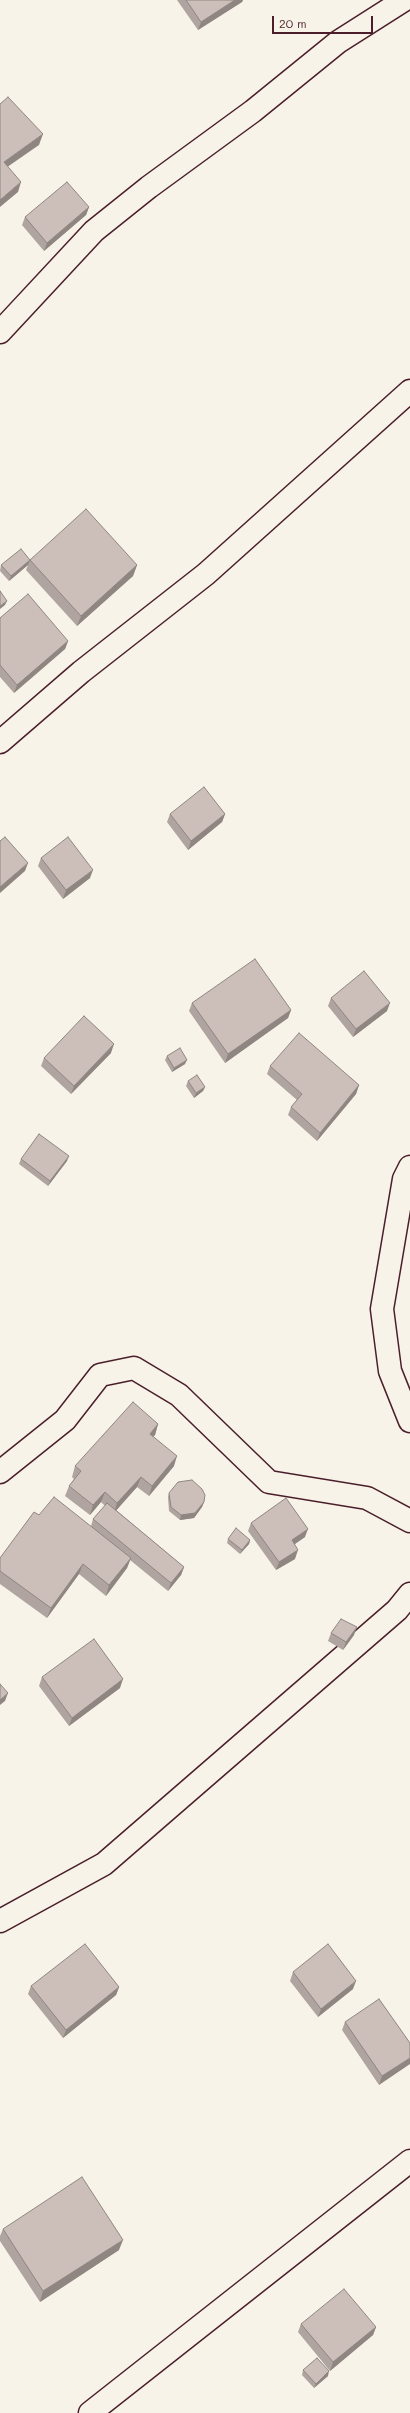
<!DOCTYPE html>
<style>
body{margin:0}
#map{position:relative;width:410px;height:2413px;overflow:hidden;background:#f7f3e8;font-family:Mali,sans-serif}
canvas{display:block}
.scale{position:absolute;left:272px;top:16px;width:101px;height:18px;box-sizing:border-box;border:2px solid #4a1f2b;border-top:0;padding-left:5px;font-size:12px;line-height:14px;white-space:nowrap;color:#4a1f2b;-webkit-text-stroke:3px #f7f3e8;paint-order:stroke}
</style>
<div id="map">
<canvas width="410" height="2413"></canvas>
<div class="scale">20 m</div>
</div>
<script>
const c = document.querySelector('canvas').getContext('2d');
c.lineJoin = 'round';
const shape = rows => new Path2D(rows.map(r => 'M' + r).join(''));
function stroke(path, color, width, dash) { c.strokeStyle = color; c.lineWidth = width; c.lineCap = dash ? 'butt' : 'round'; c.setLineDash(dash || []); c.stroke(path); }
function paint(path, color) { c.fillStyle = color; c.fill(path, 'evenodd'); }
const minor = shape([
 [0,332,94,231,149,187,253,111,338,42,404,0],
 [0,742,81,672,206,574,410,391],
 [410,1167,404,1179,382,1309,390,1371,410,1421],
 [0,1472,65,1420,100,1375,134,1368,179,1395,269,1482,367,1498,410,1521],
 [0,1921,104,1864,397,1610,410,1594],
 [90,2413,410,2161]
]);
stroke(minor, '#4a1f2b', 25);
stroke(minor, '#f7f3e8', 22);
paint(shape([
 [177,0,243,0,242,2,198,30],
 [89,207,86,215,44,251,22,225,25,217],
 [30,560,137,565,133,576,77,626,26,570,28,565,9,581,0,571,1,565],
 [0,618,68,641,65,649,14,693,0,677],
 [170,814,225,814,222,822,188,850,167,822],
 [41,858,90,878,63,899,38,866],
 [331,998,387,1011,353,1037,328,1006],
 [192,1003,291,1010,288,1018,225,1063,189,1011],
 [111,1053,71,1094,41,1066,44,1058],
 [167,1056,185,1064,172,1072,165,1060],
 [270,1066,359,1085,356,1094,317,1141,288,1115,291,1107,297,1100,267,1074],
 [188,1081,205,1087,203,1091,194,1098,186,1086],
 [21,1159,67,1161,48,1186,19,1164],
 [158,1424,155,1435,153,1436,174,1466,149,1496,137,1487,116,1510,184,1567,181,1575,168,1591,130,1560,127,1568,106,1596,79,1574,47,1618,0,1584,0,1558,39,1515,91,1526,93,1519,105,1506,101,1502,90,1515,65,1496,69,1486,74,1479,72,1477,75,1466],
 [169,1493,204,1502,202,1507,194,1518,180,1520,169,1511,168,1497],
 [251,1523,305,1537,295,1544,295,1559,276,1570,248,1531],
 [228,1539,250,1540,249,1544,240,1554,227,1543],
 [331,1633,354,1635,343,1650,328,1641],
 [42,1677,120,1688,69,1726,39,1686],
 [293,1972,353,1989,318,2017,290,1981],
 [31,1986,119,1987,116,1995,63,2038,28,1994],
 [345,2022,410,2043,379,2085,342,2030],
 [3,2229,119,2250,40,2302,0,2241,0,2236],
 [301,2324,376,2327,373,2335,330,2371,298,2332],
 [303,2370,328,2376,314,2388,302,2375]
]), '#afa49f');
paint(shape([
 [235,0,243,0,242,2,198,30,201,22],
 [43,134,39,145,0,172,4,162],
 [21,182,18,192,0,207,0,200],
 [89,207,86,215,44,251,47,243],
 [30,560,28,565,9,581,11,576],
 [137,565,133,576,77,626,81,616],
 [7,601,5,605,0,609,0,606],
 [68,641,65,649,14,693,17,685],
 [225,814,222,822,188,850,191,841],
 [28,863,25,871,0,893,0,887],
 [93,870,90,878,63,899,66,890],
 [390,1003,387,1011,353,1037,356,1029],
 [291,1010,288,1018,225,1063,228,1054],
 [114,1044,111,1053,71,1094,74,1086],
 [187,1060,185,1064,172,1072,174,1068],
 [359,1085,356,1094,317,1141,320,1133],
 [205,1087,203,1091,194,1098,196,1093],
 [69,1156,67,1161,48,1186,50,1181],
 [158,1424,155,1435,147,1444,150,1434],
 [177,1456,174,1466,149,1496,152,1486],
 [141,1477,137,1487,114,1513,117,1503],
 [105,1492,101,1502,90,1515,93,1505],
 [204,1502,202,1507,194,1518,180,1520,181,1515],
 [308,1529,305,1537,289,1548,292,1540],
 [250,1540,249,1544,240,1554,242,1550],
 [298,1550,295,1559,276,1570,279,1562],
 [131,1558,127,1568,106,1596,109,1585],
 [83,1564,79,1574,47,1618,51,1608],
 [184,1567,181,1575,168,1591,171,1583],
 [357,1627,354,1635,343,1650,346,1642],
 [123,1679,120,1688,69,1726,72,1718],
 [8,1693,5,1701,0,1705,0,1700],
 [356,1981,353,1989,318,2017,321,2009],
 [119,1987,116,1995,63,2038,66,2030],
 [410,2058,410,2064,379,2085,382,2076],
 [123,2240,119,2250,40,2302,43,2291],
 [376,2327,373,2335,330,2371,333,2362],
 [329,2371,328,2376,314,2388,316,2384]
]), '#8f8682');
const building = shape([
 [186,0,235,0,201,22,186,0],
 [8,97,43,134,4,162,21,182,0,200,0,104,8,97],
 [67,182,89,207,47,243,25,217,67,182],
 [86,509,137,565,81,616,30,560,86,509],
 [21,549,30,560,11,576,1,565,21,549],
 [0,591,7,601,0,606,0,591],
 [28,594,68,641,17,685,0,665,0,618,28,594],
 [204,787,225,814,191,841,170,814,204,787],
 [5,837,28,863,0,887,0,841,5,837],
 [68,837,93,870,66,890,41,858,68,837],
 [255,959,291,1010,228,1054,192,1003,255,959],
 [364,971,390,1003,356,1029,331,998,364,971],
 [84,1016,114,1044,74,1086,44,1058,84,1016],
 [299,1033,359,1085,320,1133,291,1107,302,1094,270,1066,299,1033],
 [180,1048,187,1060,174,1068,167,1056,180,1048],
 [197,1075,205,1087,196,1093,188,1081,197,1075],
 [39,1134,69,1156,50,1181,21,1159,39,1134],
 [133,1402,158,1424,150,1434,177,1456,152,1486,141,1477,117,1503,105,1492,93,1505,69,1486,81,1471,75,1466,133,1402],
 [192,1480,202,1489,205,1495,204,1502,195,1513,181,1515,171,1507,169,1493,178,1482,192,1480],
 [54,1497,131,1558,109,1585,83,1564,51,1608,0,1571,0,1558,34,1512,39,1515,54,1497],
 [286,1498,308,1529,292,1540,298,1550,279,1562,251,1523,286,1498],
 [107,1503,184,1567,171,1583,93,1519,107,1503],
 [236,1528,250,1540,242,1550,228,1539,236,1528],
 [341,1619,357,1627,346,1642,331,1633,341,1619],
 [94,1639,123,1679,72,1718,42,1677,94,1639],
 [0,1684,8,1693,0,1700,0,1684],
 [85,1944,119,1987,66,2030,31,1986,85,1944],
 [328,1944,356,1981,321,2009,293,1972,328,1944],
 [379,1999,410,2043,410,2058,382,2076,345,2022,379,1999],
 [82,2177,123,2240,43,2291,3,2229,82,2177],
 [344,2289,376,2327,333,2362,301,2324,344,2289],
 [317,2358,329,2371,316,2384,303,2370,317,2358]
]);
paint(building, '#ccbfb9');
stroke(building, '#8f8682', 1);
</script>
